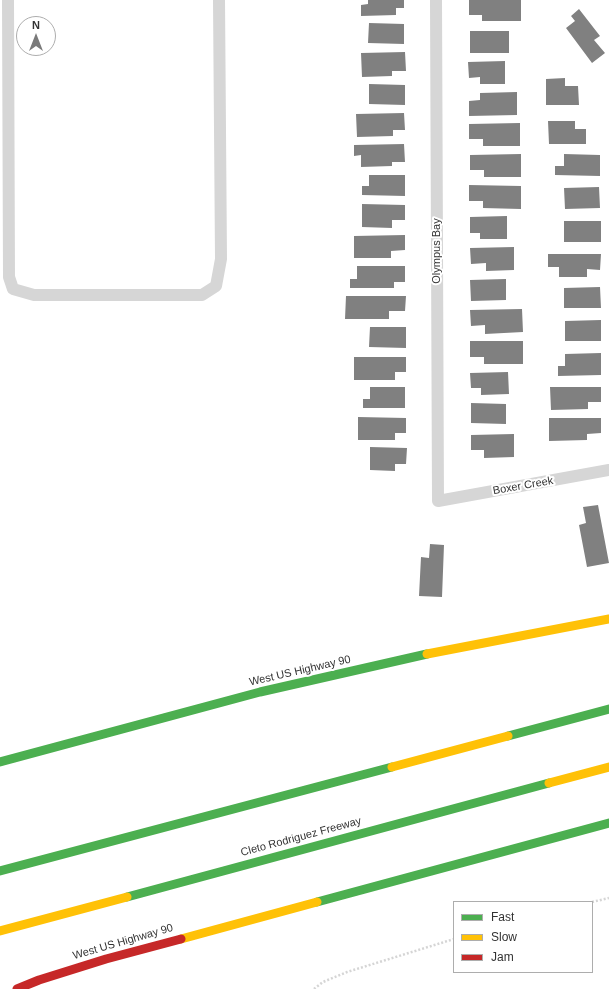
<!DOCTYPE html>
<style>
body{margin:0}
#map{position:relative;width:609px;height:989px;overflow:hidden;background:#fff;font-family:Helvetica,sans-serif}
canvas{display:block}
.legend{position:absolute;left:453px;top:901px;width:140px;height:72px;box-sizing:border-box;background:#fff;border:1px solid #adadad;margin:0;padding:5px 7px;list-style:none;font-size:12px;color:#323232}
.legend li{display:flex;align-items:center;gap:8px;height:20px}
.legend b{width:20px;border:1px solid #adadad}
.north{position:absolute;left:16px;top:16px;width:40px;height:40px;box-sizing:border-box;background:#fff;border:1px solid #adadad;border-radius:50%;rotate:0deg;font-size:11px;font-weight:700;line-height:16px;text-align:center;color:#323232}
.north::after{content:'';display:block;margin:auto;width:14px;height:18px;background:#7a7a7a;clip-path:polygon(50% 0,100% 100%,50% 72%,0 100%)}
</style>
<div id="map">
<canvas width="609" height="989"></canvas>
<ul class="legend">
<li><b style="height:5px;background:#4caf50"></b>Fast</li>
<li><b style="height:5px;background:#ffc107"></b>Slow</li>
<li><b style="height:5px;background:#c62828"></b>Jam</li>
</ul>
<div class="north">N</div>
</div>
<script>
const c = document.querySelector('canvas').getContext('2d');
c.lineJoin = 'round';
function paint(path, color) { c.fillStyle = color; c.fill(path, 'evenodd'); }
const shape = rows => new Path2D(rows.map(r => 'M' + r).join(''));
function stroke(path, color, width, dash) { c.strokeStyle = color; c.lineWidth = width; c.lineCap = dash ? 'butt' : 'round'; c.setLineDash(dash || []); c.stroke(path); }
function drawText(font, color, halo, rows, align = 'center') {
  c.font = font + ' Helvetica,sans-serif'; c.lineWidth = 4; c.setLineDash([]); c.textBaseline = 'middle'; c.strokeStyle = halo; c.fillStyle = color; for (const [text, x, y, turn = 0] of rows) {
    c.save(); c.translate(x, y); c.rotate((+turn || 0) * Math.PI / 180); c.textAlign = isNaN(turn) ? turn : align; if (halo) c.strokeText(text, 0, 0); c.fillText(text, 0, 0); c.restore();
  }
}
paint(shape([
 [368,0,404,0,404,8,396,8,396,15,361,16,361,5,368,4],
 [469,0,521,0,521,21,482,21,482,15,469,15],
 [579,9,600,36,594,40,605,53,592,63,566,28,575,21,571,16],
 [369,23,404,24,404,44,368,43],
 [470,31,509,31,509,53,470,53],
 [405,52,406,71,392,71,392,76,362,77,361,53],
 [505,61,505,84,480,84,480,77,469,78,468,62],
 [565,78,565,86,578,86,579,105,546,105,546,79],
 [369,84,405,85,405,105,369,104],
 [517,92,517,115,469,116,469,101,480,100,480,93],
 [404,113,405,130,393,130,393,136,357,137,356,114],
 [548,121,575,121,575,129,586,129,586,144,549,144],
 [520,123,520,146,483,146,483,139,469,139,469,124],
 [404,144,405,162,392,162,392,166,361,167,361,155,354,156,354,145],
 [521,154,521,177,484,177,484,170,470,170,470,155],
 [564,154,600,155,600,176,555,175,555,166,564,166],
 [369,175,405,175,405,196,362,195,362,186,369,186],
 [469,185,521,186,521,209,483,208,483,201,469,201],
 [599,187,600,208,565,209,564,188],
 [362,204,405,205,405,220,392,220,392,228,362,227],
 [507,216,507,239,480,239,480,233,470,233,470,217],
 [564,221,601,221,601,242,564,242],
 [405,235,405,250,391,251,391,258,354,258,354,236],
 [514,247,514,270,486,271,486,263,471,264,470,248],
 [548,254,601,254,600,270,587,269,587,277,559,277,559,267,548,267],
 [357,266,405,266,405,282,394,282,394,288,350,288,350,279,357,279],
 [506,279,506,300,471,301,470,280],
 [600,287,601,308,564,308,564,288],
 [346,296,406,296,405,311,389,311,389,319,345,319],
 [522,309,523,332,485,334,485,325,471,326,470,310],
 [601,320,601,341,565,341,565,321],
 [370,327,406,327,406,348,369,347],
 [470,341,523,341,523,364,484,364,484,357,470,357],
 [601,353,601,375,558,376,558,366,565,366,565,354],
 [354,357,406,357,406,372,395,372,395,380,354,380],
 [508,372,509,394,481,395,481,388,471,388,470,373],
 [370,387,405,387,405,408,363,408,363,399,370,399],
 [550,387,601,387,601,402,588,402,588,409,551,410],
 [471,403,506,404,506,424,471,423],
 [358,417,406,418,406,433,395,433,395,440,358,440],
 [549,418,601,418,601,433,587,434,587,440,549,441],
 [514,434,514,457,484,458,484,450,471,450,471,435],
 [370,447,407,448,406,464,395,464,395,471,370,470],
 [598,505,609,563,587,567,579,525,586,523,583,507],
 [430,544,444,545,442,597,419,596,421,557,429,558]
]), '#808080');
stroke(shape([
 [592,902,609,898],
 [314,989,323,982,347,972,454,939]
]), '#d5d5d5', 2.5, [2, 2]);
stroke(shape([
 [8,0,9,277,13,289,34,295,202,295,216,286,221,259,219,0],
 [436,0,438,501,609,470]
]), '#d6d6d6', 12);
stroke(shape([
 [508,736,609,709],
 [0,762,260,692,427,654],
 [0,871,392,767],
 [127,897,549,783],
 [317,902,609,823]
]), '#4caf50', 9);
stroke(shape([
 [427,654,609,619],
 [392,767,508,736],
 [549,783,609,767],
 [0,931,127,897],
 [181,939,317,902]
]), '#ffc107', 9);
stroke(shape([
 [17,989,39,980,106,959,181,939]
]), '#c62828', 9);
drawText('11px', '#323232', '#fff', [
 ["Olympus Bay",437,251,-90],
 ["Boxer Creek",523,486,-10],
 ["West US Highway 90",300,671,-13],
 ["Cleto Rodriguez Freeway",301,837,-15],
 ["West US Highway 90",123,942,-16]
]);
</script>
